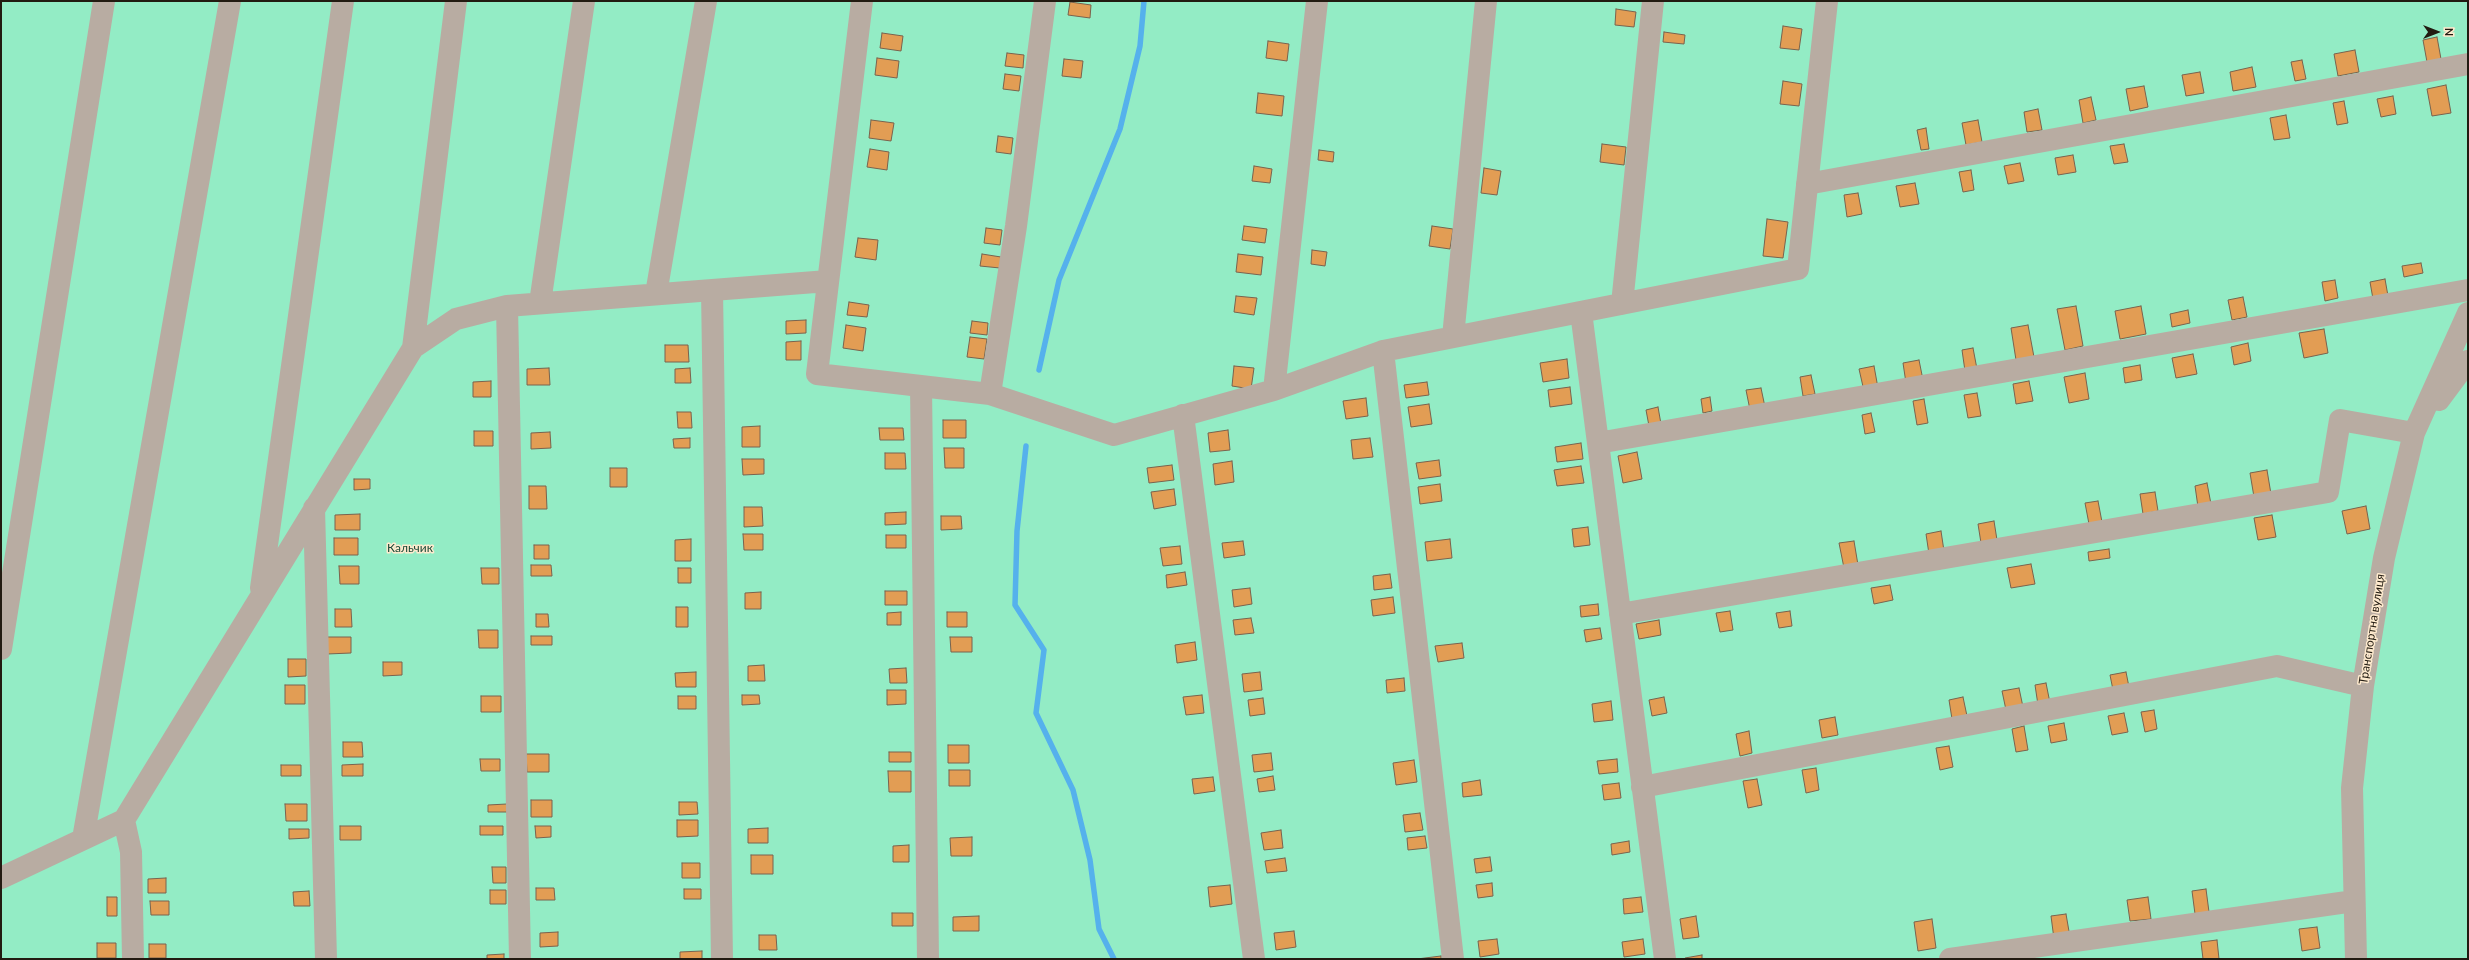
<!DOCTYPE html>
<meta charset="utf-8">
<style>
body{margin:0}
#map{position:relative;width:2469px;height:960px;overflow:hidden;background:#feeace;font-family:Lato,sans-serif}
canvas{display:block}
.frame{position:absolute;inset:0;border:2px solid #221b11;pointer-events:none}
.north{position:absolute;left:2417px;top:12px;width:40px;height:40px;-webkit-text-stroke:3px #feeace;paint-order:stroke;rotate:90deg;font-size:11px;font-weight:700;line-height:16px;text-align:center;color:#221b11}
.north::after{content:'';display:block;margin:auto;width:14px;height:18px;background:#221b11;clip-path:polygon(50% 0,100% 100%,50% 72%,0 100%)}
</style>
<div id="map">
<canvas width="2469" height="960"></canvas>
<div class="frame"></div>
<div class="north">N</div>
</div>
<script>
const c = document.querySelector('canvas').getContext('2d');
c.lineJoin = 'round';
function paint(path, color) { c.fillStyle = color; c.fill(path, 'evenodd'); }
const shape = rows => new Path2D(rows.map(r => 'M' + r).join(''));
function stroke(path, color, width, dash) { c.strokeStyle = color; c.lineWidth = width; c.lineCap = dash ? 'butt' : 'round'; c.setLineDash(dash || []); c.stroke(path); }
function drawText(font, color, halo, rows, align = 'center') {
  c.font = font + ' Lato,sans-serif'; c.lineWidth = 3; c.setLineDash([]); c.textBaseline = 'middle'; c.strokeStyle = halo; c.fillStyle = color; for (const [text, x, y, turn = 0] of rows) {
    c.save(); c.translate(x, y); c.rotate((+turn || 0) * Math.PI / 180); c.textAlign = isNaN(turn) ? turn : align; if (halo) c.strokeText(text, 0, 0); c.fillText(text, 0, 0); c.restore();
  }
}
paint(shape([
 [1,1,2468,1,2468,959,1,959]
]), '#93ecc5');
stroke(shape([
 [1039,370,1059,280,1120,129,1140,46,1144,1],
 [1026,446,1017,531,1015,605,1044,650,1036,713,1073,790,1090,860,1099,929,1114,959]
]), '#55b1ec', 5.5);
const building = shape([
 [1070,2,1091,5,1090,18,1068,15,1070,2],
 [1616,9,1636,12,1634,27,1615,25,1616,9],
 [1783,26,1802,29,1799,50,1780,48,1783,26],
 [1664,32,1685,35,1684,44,1663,42,1664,32],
 [882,33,903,36,901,51,880,48,882,33],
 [2437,37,2441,59,2427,62,2423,40,2437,37],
 [1268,41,1289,44,1287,61,1266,58,1268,41],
 [2355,50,2359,72,2338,76,2334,54,2355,50],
 [1007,53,1024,55,1023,68,1005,66,1007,53],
 [877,58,899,61,897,78,875,75,877,58],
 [1064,59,1083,61,1081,78,1062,76,1064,59],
 [2302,60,2306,79,2295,81,2291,62,2302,60],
 [2252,67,2256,87,2233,91,2230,72,2252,67],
 [2200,72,2204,93,2186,96,2182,75,2200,72],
 [1005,74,1021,76,1019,91,1003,89,1005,74],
 [1783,81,1802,84,1799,106,1780,104,1783,81],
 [2446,85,2451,113,2432,116,2427,89,2446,85],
 [2144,86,2148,107,2130,111,2126,89,2144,86],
 [1258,93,1284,96,1282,116,1256,113,1258,93],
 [2393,96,2396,114,2381,117,2377,99,2393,96],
 [2091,97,2096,120,2083,123,2079,100,2091,97],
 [2344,101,2348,123,2337,125,2333,103,2344,101],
 [2038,109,2042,130,2027,132,2024,112,2038,109],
 [2286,115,2290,138,2274,140,2270,118,2286,115],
 [871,120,894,123,891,141,869,138,871,120],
 [1978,120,1982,142,1966,145,1962,123,1978,120],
 [1926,128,1929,149,1921,150,1917,130,1926,128],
 [998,136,1013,138,1011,154,996,152,998,136],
 [1602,144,1626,147,1624,165,1600,162,1602,144],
 [2124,144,2128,162,2114,164,2110,146,2124,144],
 [870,149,889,152,887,170,867,167,870,149],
 [1319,150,1334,152,1333,162,1318,160,1319,150],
 [2073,155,2076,172,2058,175,2055,158,2073,155],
 [2020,163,2024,181,2008,184,2004,166,2020,163],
 [1254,166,1272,169,1270,183,1252,181,1254,166],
 [1484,168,1501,171,1497,195,1481,193,1484,168],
 [1971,170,1974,190,1963,192,1959,172,1971,170],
 [1915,183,1919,204,1900,207,1896,186,1915,183],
 [1858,193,1862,214,1847,217,1844,195,1858,193],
 [1767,219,1788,222,1783,258,1763,256,1767,219],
 [1244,226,1267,229,1265,243,1242,240,1244,226],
 [1432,226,1453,229,1450,249,1429,246,1432,226],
 [986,228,1002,230,1000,245,984,243,986,228],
 [858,238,878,240,876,260,855,257,858,238],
 [1312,250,1327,252,1325,266,1311,264,1312,250],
 [982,254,1001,257,1000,268,980,266,982,254],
 [1238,254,1263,257,1261,275,1236,272,1238,254],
 [2421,263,2423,273,2404,277,2402,266,2421,263],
 [2385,279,2388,296,2373,299,2370,282,2385,279],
 [2335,280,2338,298,2325,301,2322,282,2335,280],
 [1236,296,1257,298,1254,315,1234,312,1236,296],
 [2243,297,2247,317,2232,320,2228,300,2243,297],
 [849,302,869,305,867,317,847,315,849,302],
 [2076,306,2083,346,2065,350,2057,309,2076,306],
 [2141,306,2146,334,2120,339,2115,311,2141,306],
 [2188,310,2190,323,2172,327,2170,314,2188,310],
 [806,320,806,333,786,334,786,321,806,320],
 [972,321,988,323,987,335,970,333,972,321],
 [846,325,866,328,863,351,843,348,846,325],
 [2028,325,2034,357,2016,360,2011,328,2028,325],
 [2324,329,2328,353,2304,358,2299,333,2324,329],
 [970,337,987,339,984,359,967,357,970,337],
 [801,341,801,360,786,360,786,342,801,341],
 [2248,343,2251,361,2234,365,2231,347,2248,343],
 [665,345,688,345,689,362,665,362,665,345],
 [1973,348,1977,369,1965,371,1962,350,1973,348],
 [2193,354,2197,374,2176,378,2172,358,2193,354],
 [1567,359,1569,378,1543,382,1540,363,1567,359],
 [1919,360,1923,380,1906,383,1903,363,1919,360],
 [2140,365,2142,380,2125,383,2123,368,2140,365],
 [1234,366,1254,368,1251,389,1232,386,1234,366],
 [1874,366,1878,388,1864,391,1859,369,1874,366],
 [549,368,550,385,527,385,527,369,549,368],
 [690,368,691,383,675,383,675,369,690,368],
 [2085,373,2089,399,2069,403,2064,377,2085,373],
 [1811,375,1815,394,1803,396,1800,377,1811,375],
 [491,381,491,397,473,397,473,382,491,381],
 [2029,381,2033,401,2016,404,2013,384,2029,381],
 [1427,382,1429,395,1406,398,1404,385,1427,382],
 [1570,387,1572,404,1550,407,1548,390,1570,387],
 [1761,388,1765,407,1750,410,1746,390,1761,388],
 [1977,393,1981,416,1968,418,1964,395,1977,393],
 [1710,397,1712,411,1703,413,1701,399,1710,397],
 [1366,398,1368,416,1346,419,1343,401,1366,398],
 [1924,399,1928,423,1917,425,1913,401,1924,399],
 [1429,404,1432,424,1411,427,1408,407,1429,404],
 [1658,407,1661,424,1649,426,1646,410,1658,407],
 [677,412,691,412,692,428,678,428,677,412],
 [1871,413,1875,432,1865,434,1862,415,1871,413],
 [943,420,966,420,966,438,943,438,943,420],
 [760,426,760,447,742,447,742,427,760,426],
 [879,428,903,428,904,440,880,440,879,428],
 [1228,430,1230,450,1210,452,1208,433,1228,430],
 [474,431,493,431,493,446,474,446,474,431],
 [550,432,551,448,531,449,531,433,550,432],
 [690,438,690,448,674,448,673,439,690,438],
 [1370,438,1373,457,1353,459,1351,440,1370,438],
 [1581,443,1583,459,1557,462,1555,447,1581,443],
 [944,448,964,448,964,468,945,468,944,448],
 [1637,452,1642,479,1623,483,1618,456,1637,452],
 [885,453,905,453,906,469,885,469,885,453],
 [742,459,764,459,764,474,743,475,742,459],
 [1439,460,1441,476,1419,479,1416,463,1439,460],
 [1232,461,1234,482,1215,485,1213,464,1232,461],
 [1172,465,1174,480,1149,483,1147,468,1172,465],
 [1581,466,1584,483,1557,486,1554,470,1581,466],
 [610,468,627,468,627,487,610,487,610,468],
 [2267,470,2271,494,2254,497,2250,473,2267,470],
 [354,479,370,479,370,489,354,490,354,479],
 [2207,483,2211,504,2198,507,2195,486,2207,483],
 [1440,484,1442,501,1420,504,1418,487,1440,484],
 [529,486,546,486,547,509,529,509,529,486],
 [1174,489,1176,505,1154,509,1151,492,1174,489],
 [2155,492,2158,511,2143,514,2140,494,2155,492],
 [2098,501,2102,522,2089,524,2085,503,2098,501],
 [2366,506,2370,529,2347,534,2342,511,2366,506],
 [744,507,762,507,763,526,744,527,744,507],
 [906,512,906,524,885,525,885,513,906,512],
 [360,514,360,530,335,530,335,515,360,514],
 [2272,515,2276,537,2258,540,2254,518,2272,515],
 [941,516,961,516,962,529,941,530,941,516],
 [1994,521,1997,540,1981,543,1978,524,1994,521],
 [1588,527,1590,545,1574,547,1572,529,1588,527],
 [1941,531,1944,551,1929,554,1926,534,1941,531],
 [743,534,763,534,763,550,744,550,743,534],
 [886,535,906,535,906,548,886,548,886,535],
 [334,538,358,538,358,555,334,555,334,538],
 [691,539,691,561,675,561,675,540,691,539],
 [1450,539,1452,558,1427,561,1425,542,1450,539],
 [1243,541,1245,555,1224,558,1222,543,1243,541],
 [1854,541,1858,565,1844,568,1839,543,1854,541],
 [534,545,549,545,549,559,534,559,534,545],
 [1180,546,1182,564,1163,566,1160,548,1180,546],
 [2109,549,2110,558,2089,561,2088,552,2109,549],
 [2031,564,2035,584,2011,588,2007,568,2031,564],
 [531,565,551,565,552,576,531,576,531,565],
 [339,566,359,566,359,584,340,584,339,566],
 [481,568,499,568,499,584,482,584,481,568],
 [678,568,691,568,691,583,678,583,678,568],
 [1185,572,1187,585,1167,588,1166,575,1185,572],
 [1390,574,1392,588,1374,590,1373,576,1390,574],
 [1890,585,1893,600,1874,604,1871,588,1890,585],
 [1250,588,1252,604,1234,607,1232,590,1250,588],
 [885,591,907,591,907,605,885,605,885,591],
 [761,592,761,609,745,609,745,593,761,592],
 [1393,597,1395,613,1373,616,1371,600,1393,597],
 [1598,604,1599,615,1581,617,1580,606,1598,604],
 [676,607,688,607,688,627,676,627,676,607],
 [335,609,351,609,352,627,335,627,335,609],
 [1730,611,1733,630,1720,632,1716,613,1730,611],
 [1790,611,1792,626,1779,628,1776,613,1790,611],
 [901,612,901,625,887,625,887,613,901,612],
 [947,612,967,612,967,627,947,627,947,612],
 [536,614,548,614,549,627,536,627,536,614],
 [1251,618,1254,633,1235,635,1233,620,1251,618],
 [1659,620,1661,635,1639,639,1636,624,1659,620],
 [1600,628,1602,639,1586,642,1584,630,1600,628],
 [478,630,498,630,498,648,479,648,478,630],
 [531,636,552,636,552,645,531,645,531,636],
 [327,637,351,637,351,653,327,654,327,637],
 [950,637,972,637,972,652,951,652,950,637],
 [1195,642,1197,660,1177,663,1175,645,1195,642],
 [1462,643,1464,658,1438,662,1435,646,1462,643],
 [288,659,306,659,306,676,288,677,288,659],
 [383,662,402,662,402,675,383,676,383,662],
 [764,665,765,681,748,681,748,666,764,665],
 [906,668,907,683,890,683,889,669,906,668],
 [696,672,696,687,676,687,675,673,696,672],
 [1260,672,1262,690,1244,692,1242,674,1260,672],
 [2126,672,2129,687,2113,690,2110,675,2126,672],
 [1404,678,1405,691,1387,693,1386,680,1404,678],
 [2046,683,2050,703,2038,705,2035,685,2046,683],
 [285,685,305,685,305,704,285,704,285,685],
 [2019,688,2023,707,2006,710,2002,691,2019,688],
 [887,690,906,690,906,704,887,705,887,690],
 [742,695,759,695,760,704,742,705,742,695],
 [1202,695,1204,713,1186,715,1183,697,1202,695],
 [481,696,501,696,501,712,481,712,481,696],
 [678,696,696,696,696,709,678,709,678,696],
 [1664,697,1667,713,1652,716,1649,700,1664,697],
 [1963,697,1967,716,1952,719,1949,700,1963,697],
 [1263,698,1265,714,1250,716,1248,700,1263,698],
 [1611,701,1613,720,1594,722,1592,704,1611,701],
 [2154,710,2157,729,2145,732,2141,712,2154,710],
 [2124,713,2128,732,2112,735,2108,716,2124,713],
 [1835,717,1838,735,1822,738,1819,720,1835,717],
 [2064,723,2067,740,2051,743,2048,726,2064,723],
 [2024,726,2028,750,2016,752,2012,729,2024,726],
 [1749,731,1752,753,1740,756,1736,734,1749,731],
 [343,742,362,742,363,757,343,757,343,742],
 [948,745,969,745,969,763,948,763,948,745],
 [1949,746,1953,767,1940,770,1936,748,1949,746],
 [889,752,911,752,911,762,889,762,889,752],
 [1271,753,1273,770,1254,772,1252,755,1271,753],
 [526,754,549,754,549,772,527,772,526,754],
 [480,759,500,759,500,771,481,771,480,759],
 [1617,759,1618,772,1599,774,1597,761,1617,759],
 [1414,760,1417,782,1396,785,1393,763,1414,760],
 [363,764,363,776,342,776,342,765,363,764],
 [281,765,301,765,301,776,281,776,281,765],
 [1816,768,1819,790,1806,793,1802,770,1816,768],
 [949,770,970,770,970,786,949,786,949,770],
 [888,771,911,771,911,792,889,792,888,771],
 [1273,776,1275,790,1259,792,1257,779,1273,776],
 [1213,777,1215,791,1194,794,1192,779,1213,777],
 [1757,779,1762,805,1748,808,1743,781,1757,779],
 [1480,780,1482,795,1463,797,1462,783,1480,780],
 [1619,783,1621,798,1604,800,1602,785,1619,783],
 [531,800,552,800,552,817,531,817,531,800],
 [679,802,697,802,698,814,679,815,679,802],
 [285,804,307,804,307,821,286,821,285,804],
 [507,804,507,812,488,812,488,805,507,804],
 [1420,813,1423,830,1405,832,1403,815,1420,813],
 [677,820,698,820,698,836,677,837,677,820],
 [340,826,361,826,361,840,340,840,340,826],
 [480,826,503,826,503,835,480,835,480,826],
 [535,826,551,826,551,837,536,838,535,826],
 [768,828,768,843,748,843,748,829,768,828],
 [289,829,309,829,309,838,289,839,289,829],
 [1281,830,1283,848,1264,850,1261,833,1281,830],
 [1425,836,1427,848,1408,850,1407,838,1425,836],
 [972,837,972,856,951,856,950,838,972,837],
 [1629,841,1630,852,1612,855,1611,844,1629,841],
 [909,845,909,862,893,862,893,846,909,845],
 [751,855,773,855,773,874,751,874,751,855],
 [1490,857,1492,871,1476,873,1474,859,1490,857],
 [1285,858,1287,871,1267,873,1265,861,1285,858],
 [682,863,700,863,700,878,682,878,682,863],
 [492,867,506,867,506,883,493,883,492,867],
 [166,878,166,893,148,893,148,879,166,878],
 [1492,883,1493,896,1478,898,1476,885,1492,883],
 [1230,885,1232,904,1210,907,1208,887,1230,885],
 [536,888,554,888,555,900,536,900,536,888],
 [684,889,701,889,701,899,684,899,684,889],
 [2206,889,2209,912,2195,914,2192,891,2206,889],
 [490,890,506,890,506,904,490,904,490,890],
 [309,891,310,906,294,906,293,892,309,891],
 [107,897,117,897,117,916,107,916,107,897],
 [1641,897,1643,912,1624,914,1623,899,1641,897],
 [2148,897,2151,919,2130,921,2127,900,2148,897],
 [150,901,169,901,169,915,151,915,150,901],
 [892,913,913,913,913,926,892,926,892,913],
 [2066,914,2070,937,2054,939,2051,916,2066,914],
 [979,916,979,931,953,931,953,917,979,916],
 [1696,916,1699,937,1683,939,1680,919,1696,916],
 [1932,919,1936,948,1918,951,1914,922,1932,919],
 [2317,927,2320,948,2302,951,2299,929,2317,927],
 [1294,931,1296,947,1276,950,1274,933,1294,931],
 [558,932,558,946,540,947,540,933,558,932],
 [759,935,776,935,777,950,759,950,759,935],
 [1497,939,1499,954,1480,957,1478,941,1497,939],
 [1643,939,1645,954,1624,957,1622,942,1643,939],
 [2217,940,2219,959,2203,959,2201,942,2217,940],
 [97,943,116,943,116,958,97,958,97,943],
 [149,944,166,944,166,958,149,958,149,944],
 [702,951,702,959,680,959,680,952,702,951],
 [504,954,504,959,487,959,487,955,504,954],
 [1702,955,1702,959,1685,959,1685,958,1702,955],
 [1441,956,1441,959,1417,959,1441,956]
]);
paint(building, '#e29d54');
stroke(building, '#7a634e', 1);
stroke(shape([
 [862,1,817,374,990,394,1114,435,1274,390,1383,351,1798,269,1827,1],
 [1807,184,2468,64],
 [712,290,722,959],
 [656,294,706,1],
 [540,303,584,1],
 [1622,304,1653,1],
 [507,306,520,959],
 [1581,312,1665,959],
 [1453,337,1486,1],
 [413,348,456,319,507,306,828,281],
 [1383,351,1453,959],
 [921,386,928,959],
 [1274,390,1317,1],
 [990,394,1016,226,1045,1],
 [2439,400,2468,361],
 [1183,415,1254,959],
 [1598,443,2468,290],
 [314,508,326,959],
 [261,588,343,1],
 [1620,614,2328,492,2340,420,2414,433],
 [1,649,104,1],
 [1642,787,2277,666,2363,686],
 [124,820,131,852,133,959],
 [83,839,230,1],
 [1,878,124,820,413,348,456,1],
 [1950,959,2354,901],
 [2356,959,2352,788,2363,686,2384,558,2414,433,2468,313]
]), '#b8aca2', 22);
drawText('12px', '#194836', '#feeace', [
 ["Кальчик",410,548]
]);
drawText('12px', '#221b11', '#feeace', [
 ["Транспортна вулиця",2372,629,-81]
]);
</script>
